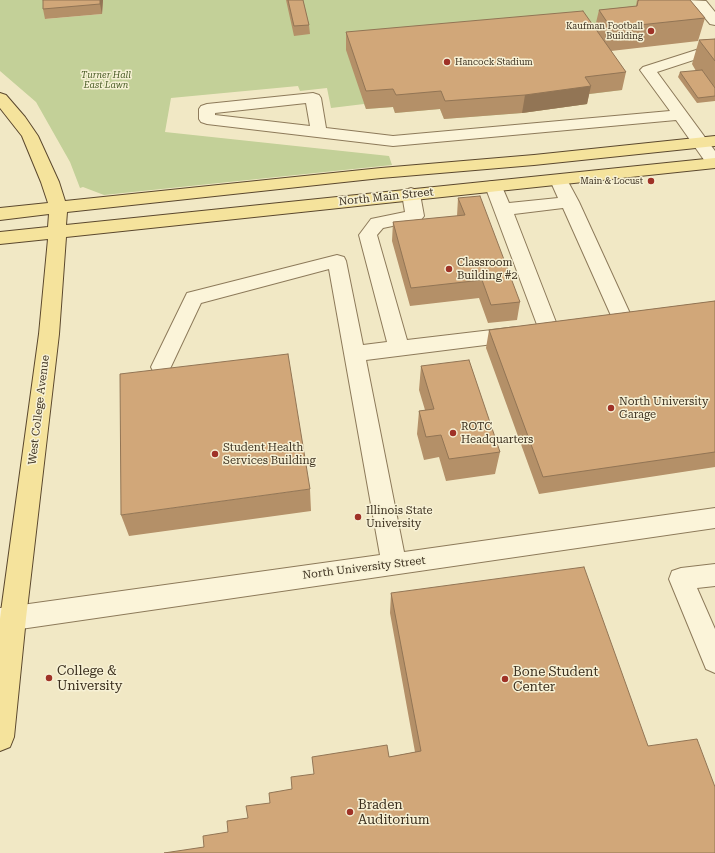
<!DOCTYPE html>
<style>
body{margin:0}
canvas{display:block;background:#f1e8c5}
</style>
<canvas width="715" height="853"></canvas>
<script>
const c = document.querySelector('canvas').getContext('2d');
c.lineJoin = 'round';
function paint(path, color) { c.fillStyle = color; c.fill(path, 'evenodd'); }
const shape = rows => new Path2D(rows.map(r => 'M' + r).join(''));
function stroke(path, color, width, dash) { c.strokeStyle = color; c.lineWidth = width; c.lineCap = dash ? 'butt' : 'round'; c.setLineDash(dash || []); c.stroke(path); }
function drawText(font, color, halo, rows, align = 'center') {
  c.font = font + ' "Roboto Serif",serif'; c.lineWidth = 3; c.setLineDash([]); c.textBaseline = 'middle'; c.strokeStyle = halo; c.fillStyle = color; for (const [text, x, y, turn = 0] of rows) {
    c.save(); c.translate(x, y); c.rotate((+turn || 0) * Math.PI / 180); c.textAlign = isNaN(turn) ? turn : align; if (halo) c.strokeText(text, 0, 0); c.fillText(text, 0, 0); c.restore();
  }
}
paint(shape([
 [0,0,47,0,46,19,102,14,103,0,650,0,594,33,610,71,622,90,582,95,587,104,522,113,444,119,440,109,395,113,393,107,366,109,364,104,331,108,327,88,300,91,298,86,171,98,165,132,389,156,392,165,104,195,83,187,80,188,70,162,36,102,0,71]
]), '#c3d098');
const minor = shape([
 [686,0,706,1,715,12,715,25,710,24,696,7,686,0],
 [715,44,715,53,657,72,715,151,715,168,709,167,676,120,393,146,207,124,201,122,199,119,199,109,201,106,207,104,313,93,319,95,321,98,326,128,393,136,670,111,640,70,643,67,715,44],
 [306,103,310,126,215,115,215,113,306,103],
 [559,175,565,176,579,202,633,320,630,325,623,327,616,325,613,320,563,208,514,214,559,330,556,335,549,337,542,335,539,330,485,186,488,182,494,181,500,182,509,203,558,198,550,180,553,176,559,175],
 [411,188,417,190,420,194,424,216,421,220,383,228,377,235,407,340,517,327,524,329,527,334,524,339,517,341,366,360,404,552,715,508,715,528,0,632,0,608,380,555,329,269,201,303,168,373,161,375,154,373,151,367,187,293,337,255,344,257,346,261,363,345,387,342,359,235,371,219,405,212,402,194,405,190,411,188],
 [715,564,715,586,697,588,715,629,715,673,706,669,669,579,672,571,681,568,715,564]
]);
const major = shape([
 [0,93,6,95,25,117,38,136,59,182,65,201,381,168,534,155,715,136,715,146,534,165,381,178,67,212,66,225,715,158,715,168,66,237,59,334,26,618,14,737,10,747,0,751,0,619,39,334,48,239,0,244,0,232,48,227,49,214,0,220,0,208,48,203,41,182,22,136,0,108,0,93]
]);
stroke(minor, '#8d7a5a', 2);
stroke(major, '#5b482e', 2);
paint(minor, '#fbf4d9');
paint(major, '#f5e39c');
paint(shape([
 [43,0,103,0,102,14,45,19,43,9],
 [286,0,303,0,309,25,310,34,294,36],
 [637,0,690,0,705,18,698,41,611,51,626,72,622,90,589,94,587,104,522,113,444,119,440,109,395,113,393,107,366,109,346,50,346,32,595,27,599,10,636,6],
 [715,39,715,101,697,103,678,77,680,72,696,71,692,64,699,40],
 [458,198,520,302,517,320,488,323,479,298,410,306,392,241,393,222,457,216],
 [715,301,715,467,539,494,486,348,489,330],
 [421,366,500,452,495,474,446,481,439,457,424,460,417,434,419,411,425,410,419,390],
 [310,489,311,511,129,536,121,515],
 [391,593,648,746,204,847,228,832,270,803,292,789,314,774,389,757,415,752,390,613]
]), '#b49068');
paint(shape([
 [100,0,103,0,102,14,100,4],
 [591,86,587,104,522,113,525,95]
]), '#927555');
const building = shape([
 [43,0,100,0,100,4,43,9,43,0],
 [288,0,303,0,309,25,294,26,288,0],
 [639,0,690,0,705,18,611,28,599,10,637,6,638,1,639,0],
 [583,11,626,72,585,77,591,86,525,95,445,101,441,91,396,95,393,89,366,91,346,32,583,11],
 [715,39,715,61,699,40,715,39],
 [702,70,715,88,715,96,698,98,680,72,702,70],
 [480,196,520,302,491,305,482,280,411,288,393,222,465,215,458,198,480,196],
 [715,301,715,452,543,477,489,330,715,301],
 [288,354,310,489,121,515,120,374,288,354],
 [469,360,500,452,449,459,441,435,426,437,419,411,434,409,421,366,469,360],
 [584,567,648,746,697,739,715,787,715,853,164,853,204,847,203,836,228,832,227,821,248,818,246,806,270,803,269,793,292,789,291,777,314,774,312,757,387,745,389,757,421,751,391,593,584,567]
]);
paint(building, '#d1a779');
stroke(building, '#927555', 1);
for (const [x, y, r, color] of [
 [651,31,4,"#9f3227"],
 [447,62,4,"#9f3227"],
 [651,181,4,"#9f3227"],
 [449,269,4,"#9f3227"],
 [611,408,4,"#9f3227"],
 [453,433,4,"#9f3227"],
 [215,454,4,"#9f3227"],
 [358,517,4,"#9f3227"],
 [49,678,4,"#9f3227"],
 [505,679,4,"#9f3227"],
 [350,812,4,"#9f3227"]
]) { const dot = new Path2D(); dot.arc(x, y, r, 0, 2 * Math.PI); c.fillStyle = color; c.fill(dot); stroke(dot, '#f7f1d5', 1.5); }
drawText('9px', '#3c301f', '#f7f1d5', [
 ["Kaufman Football",643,26],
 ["Building",643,36],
 ["Hancock Stadium",455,62,"left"],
 ["Main & Locust",643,181]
], 'right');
drawText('italic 9px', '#475a24', '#f7f1d5', [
 ["Turner Hall",106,75],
 ["East Lawn",106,85]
]);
drawText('11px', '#3c301f', '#f7f1d5', [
 ["North Main Street",386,197,-6],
 ["West College Avenue",39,410,-83],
 ["North University Street",364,568,-7]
]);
drawText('11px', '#3c301f', '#f7f1d5', [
 ["Classroom",457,263],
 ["Building #2",457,276],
 ["North University",619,402],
 ["Garage",619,415],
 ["ROTC",461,427],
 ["Headquarters",461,440],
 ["Student Health",223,448],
 ["Services Building",223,461],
 ["Illinois State",366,511],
 ["University",366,524]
], 'left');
drawText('13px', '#3c301f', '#f7f1d5', [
 ["College &",57,671],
 ["University",57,686],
 ["Bone Student",513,672],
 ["Center",513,687],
 ["Braden",358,805],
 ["Auditorium",358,820]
], 'left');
</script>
